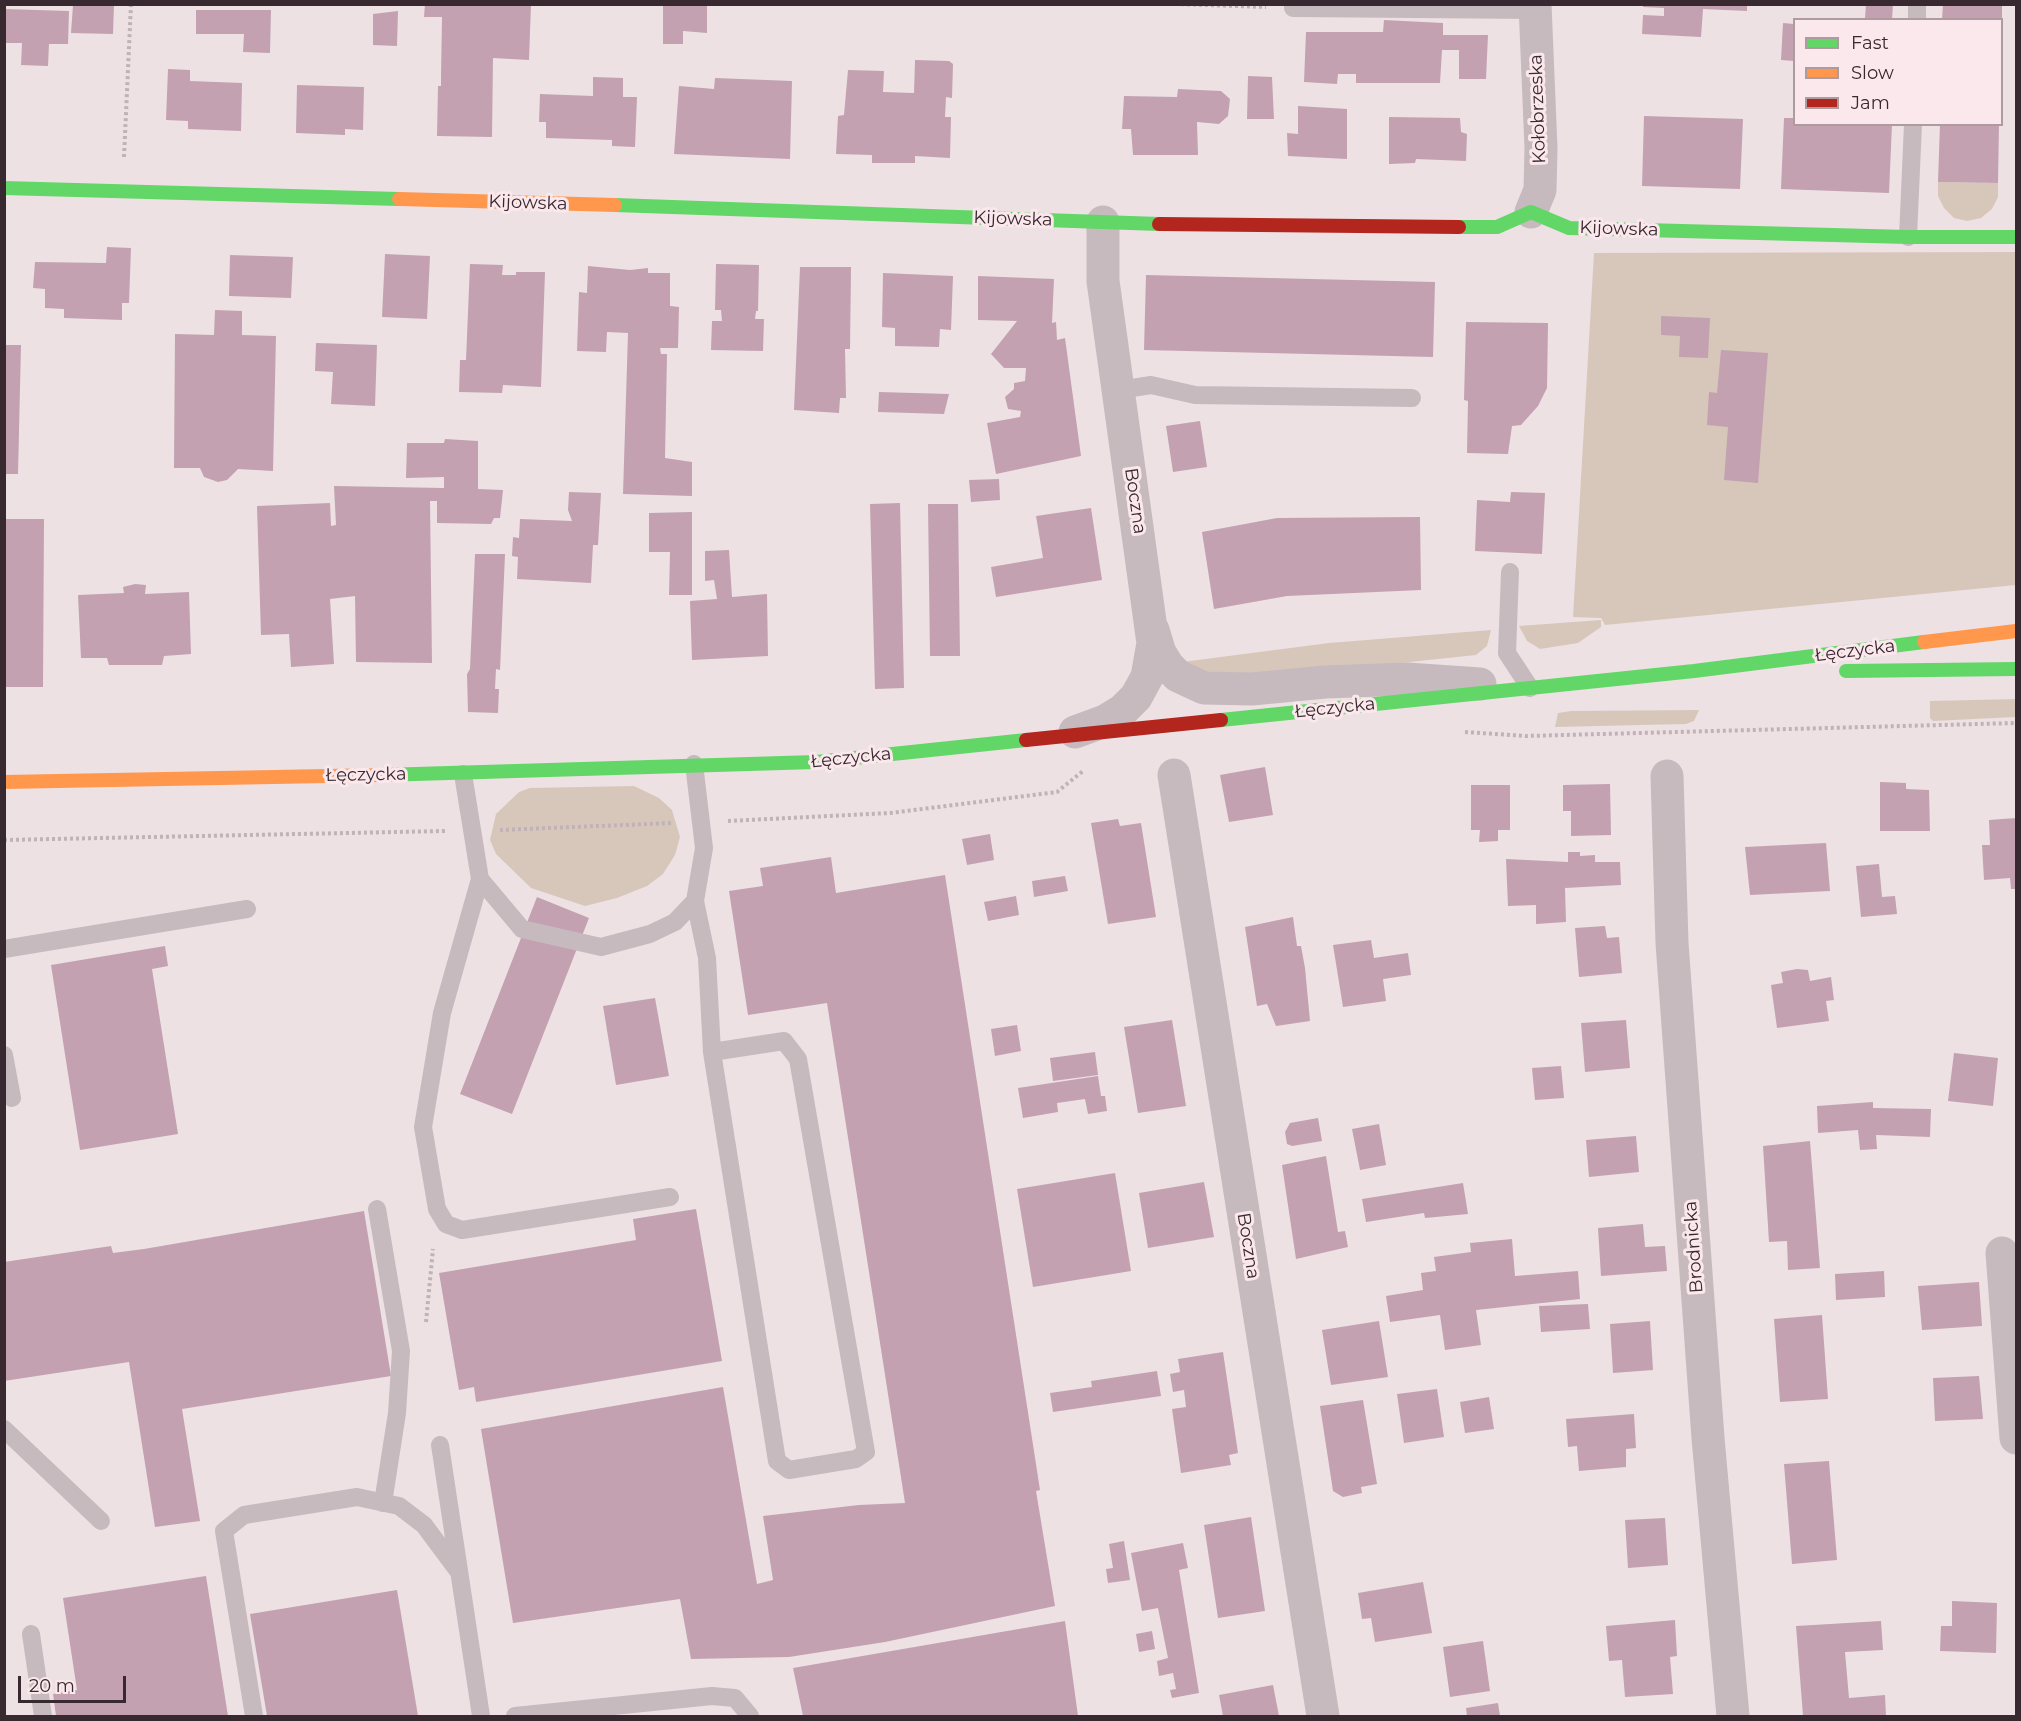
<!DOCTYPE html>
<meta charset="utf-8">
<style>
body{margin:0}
#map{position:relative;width:2021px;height:1721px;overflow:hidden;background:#eee1e4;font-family:Montserrat,sans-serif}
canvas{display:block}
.frame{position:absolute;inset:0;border:6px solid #38282f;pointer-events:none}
.legend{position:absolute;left:1793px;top:18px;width:210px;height:108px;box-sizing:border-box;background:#fbe8ec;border:2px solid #ad9ba0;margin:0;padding:8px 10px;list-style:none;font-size:18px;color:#38282f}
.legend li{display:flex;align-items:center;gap:12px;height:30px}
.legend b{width:30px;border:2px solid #ad9ba0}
.scale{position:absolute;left:18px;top:1676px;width:108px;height:27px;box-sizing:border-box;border:3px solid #38282f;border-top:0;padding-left:8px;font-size:18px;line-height:21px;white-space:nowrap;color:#38282f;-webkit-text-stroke:4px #fbe8ec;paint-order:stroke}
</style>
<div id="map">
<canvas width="2021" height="1721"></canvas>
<div class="frame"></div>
<ul class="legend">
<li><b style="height:8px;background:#63d668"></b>Fast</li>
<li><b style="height:8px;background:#ff974d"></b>Slow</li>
<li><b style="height:8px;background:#b3261e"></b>Jam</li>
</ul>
<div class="scale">20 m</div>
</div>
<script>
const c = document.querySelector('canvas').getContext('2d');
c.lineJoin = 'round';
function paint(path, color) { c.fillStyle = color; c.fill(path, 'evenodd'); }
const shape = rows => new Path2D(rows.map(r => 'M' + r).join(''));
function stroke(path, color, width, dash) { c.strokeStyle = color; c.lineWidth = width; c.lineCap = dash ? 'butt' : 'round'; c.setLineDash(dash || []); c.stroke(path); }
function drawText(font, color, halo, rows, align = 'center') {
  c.font = font + ' Montserrat,sans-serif'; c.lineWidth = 6; c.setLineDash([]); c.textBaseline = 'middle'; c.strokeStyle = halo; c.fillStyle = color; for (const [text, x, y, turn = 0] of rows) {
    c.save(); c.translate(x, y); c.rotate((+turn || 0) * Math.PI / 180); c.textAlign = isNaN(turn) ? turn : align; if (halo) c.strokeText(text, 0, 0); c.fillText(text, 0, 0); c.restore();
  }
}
paint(shape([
 [1938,182,1998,183,1998,197,1992,209,1981,218,1967,221,1954,218,1944,208,1938,196],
 [2016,252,2016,585,1605,625,1601,618,1573,617,1594,253],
 [1601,620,1601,627,1578,643,1540,649,1527,641,1519,626],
 [1491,630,1487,646,1476,655,1277,676,1218,679,1182,662,1329,643],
 [2016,699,2016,717,1933,721,1930,718,1930,701],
 [1699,710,1694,721,1686,724,1555,727,1558,713,1571,711],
 [634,786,659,798,672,810,680,837,675,855,663,874,647,886,617,898,585,906,531,888,496,854,490,840,496,814,519,792,530,788]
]), '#d7c7bb');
paint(shape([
 [425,4,531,4,529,60,493,58,492,137,437,136,438,86,441,86,441,76,442,17,424,17],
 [707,4,707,33,683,31,683,44,663,44,663,5],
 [1643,4,1747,4,1747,11,1703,9,1701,37,1642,34,1643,15,1664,16,1664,8,1643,7],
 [1866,4,1893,4,1892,20,1865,19],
 [1943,4,2002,4,2002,20,1942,20],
 [73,5,114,5,113,34,71,33],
 [5,9,69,11,68,44,49,44,48,66,21,65,22,43,4,43],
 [196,10,271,10,270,53,243,52,244,34,196,34],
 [398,11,397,46,373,45,373,14],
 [1384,20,1443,23,1443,35,1488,35,1486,79,1459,79,1459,50,1442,50,1440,83,1356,83,1356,74,1338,74,1337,84,1304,82,1306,32,1383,32],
 [1783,23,1794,24,1794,61,1781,60],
 [915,60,949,61,953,64,952,98,946,97,945,117,951,117,950,158,915,156,915,163,872,163,872,155,836,154,838,116,844,115,848,70,884,71,883,92,914,93],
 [168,69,190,70,190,81,242,83,241,131,188,129,188,121,166,120],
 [1248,76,1272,77,1274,119,1247,119],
 [593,77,623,78,623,97,637,97,635,147,612,146,612,140,546,138,546,122,539,122,540,94,593,96],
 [715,78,792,81,790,159,674,154,679,86,714,89],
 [297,85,364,87,363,130,345,129,345,135,296,133],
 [1178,89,1221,91,1230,99,1228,116,1219,124,1197,122,1198,155,1133,155,1131,129,1122,129,1124,96,1177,97],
 [1298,106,1347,109,1347,159,1288,156,1287,133,1298,134],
 [1644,116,1743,119,1740,189,1642,186],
 [1389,117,1460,118,1461,132,1467,134,1466,161,1416,159,1415,163,1389,164],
 [1784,118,1794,118,1794,124,1892,124,1889,193,1781,189],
 [1940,124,1999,124,1998,183,1938,182],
 [107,247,131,248,129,303,122,303,122,320,64,318,64,309,45,308,45,289,33,288,35,262,106,263],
 [385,254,430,256,427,319,382,317],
 [230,255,293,257,291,298,229,296],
 [470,264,503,265,502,275,516,275,516,272,545,272,541,387,503,385,502,393,459,392,460,360,466,360],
 [716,264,759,265,758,311,756,311,755,319,764,319,763,351,711,350,712,321,722,321,721,310,715,310],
 [588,266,630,270,648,268,648,273,670,273,670,306,679,307,678,348,660,348,661,354,667,354,665,458,692,462,692,496,623,494,628,333,607,332,606,352,577,351,579,292,587,293],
 [800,267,851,267,850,349,845,349,846,398,840,398,839,413,794,410],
 [883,273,953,276,951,330,940,329,939,347,895,346,895,328,882,327],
 [1146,275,1435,282,1433,357,1144,350],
 [978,276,1054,279,1052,323,1056,322,1057,340,1065,338,1081,456,996,474,987,423,1020,417,1021,411,1008,409,1005,397,1014,389,1014,383,1025,381,1026,368,1004,368,991,354,1017,321,978,320],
 [215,310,242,311,242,335,276,336,273,471,238,469,227,480,218,482,204,477,200,468,174,468,175,334,214,335],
 [1661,316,1710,318,1708,358,1679,357,1680,336,1661,335],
 [1466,322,1548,323,1547,388,1538,406,1521,425,1512,426,1508,454,1467,453,1468,401,1464,400],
 [316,343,377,345,375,406,331,404,333,372,315,371],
 [4,345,21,345,18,474,4,474],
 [1721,350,1768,353,1758,483,1724,480,1728,427,1707,425,1709,392,1717,393],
 [879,392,949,394,944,414,878,412],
 [1200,421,1207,467,1173,472,1166,426],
 [445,439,478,441,478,489,503,490,500,518,494,518,491,524,437,523,437,501,430,501,432,663,356,662,355,596,330,599,334,664,291,667,289,634,261,635,257,506,330,503,331,526,336,525,334,486,444,488,444,477,406,478,407,443,444,443],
 [999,479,1000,500,971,502,969,480],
 [569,492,601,493,598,545,593,545,591,583,517,579,518,557,512,556,513,537,519,538,520,519,572,521,568,510],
 [1511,492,1545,493,1542,554,1475,551,1477,500,1510,502],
 [900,503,904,688,875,689,870,504],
 [928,504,958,504,960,656,930,656],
 [1091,508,1102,580,996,597,991,567,1043,558,1036,516],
 [692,512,692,595,669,595,670,552,649,552,649,513],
 [1420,517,1421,590,1287,596,1214,609,1202,532,1277,518],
 [4,519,44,519,43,687,4,687],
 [729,550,732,597,767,594,768,656,692,660,690,601,717,599,714,580,705,581,705,551],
 [475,554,505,554,500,670,496,669,495,689,499,689,498,713,468,712,467,674,470,669],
 [135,584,146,585,145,594,189,592,191,654,164,656,162,665,109,665,107,658,81,658,78,595,124,593,123,587],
 [1265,767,1273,815,1229,822,1220,775],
 [1880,782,1906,783,1906,789,1929,790,1930,831,1880,831],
 [1610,784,1611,835,1571,836,1571,811,1563,811,1563,785],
 [1471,785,1510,785,1510,830,1498,830,1498,841,1479,842,1480,830,1471,830],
 [2016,818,2016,889,2011,889,2010,878,1984,880,1982,845,1990,845,1989,820],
 [1118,819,1120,826,1141,823,1156,917,1108,924,1091,823],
 [990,834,994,860,967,865,962,839],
 [1826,843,1830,891,1750,895,1745,847],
 [1568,852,1580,852,1580,856,1595,855,1595,862,1620,862,1621,885,1565,888,1566,922,1536,924,1536,905,1508,906,1506,859,1568,862],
 [831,857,836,893,945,875,1040,1490,1036,1491,1055,1606,885,1642,789,1657,691,1659,680,1599,513,1623,481,1429,723,1387,757,1584,773,1580,763,1516,859,1505,905,1503,827,1003,748,1015,729,891,763,886,760,868],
 [1879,864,1882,897,1895,896,1897,914,1861,917,1856,866],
 [1065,876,1068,891,1034,897,1032,881],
 [1016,896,1019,915,988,921,984,902],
 [537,897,589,918,512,1114,460,1094],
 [1293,917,1297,946,1301,946,1305,968,1310,1021,1276,1026,1267,1004,1257,1006,1245,927],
 [1605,926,1607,938,1619,937,1622,973,1579,977,1575,928],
 [1371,940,1374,958,1408,953,1411,975,1383,979,1386,1001,1343,1007,1333,945],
 [165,946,168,966,152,969,178,1134,80,1150,51,965],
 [1797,969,1808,970,1810,981,1831,977,1834,1000,1826,1001,1829,1021,1777,1028,1771,985,1783,983,1781,972],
 [655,998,669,1076,616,1085,603,1006],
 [1172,1020,1186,1106,1138,1113,1124,1027],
 [1626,1020,1630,1068,1585,1072,1581,1023],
 [1017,1025,1021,1051,995,1056,991,1029],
 [1095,1052,1098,1075,1053,1081,1050,1058],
 [1954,1053,1998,1058,1993,1106,1948,1101],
 [1561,1066,1564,1098,1535,1100,1532,1068],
 [1098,1076,1101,1096,1105,1096,1107,1111,1088,1114,1085,1099,1057,1103,1058,1112,1023,1118,1018,1088],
 [1873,1102,1873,1108,1931,1109,1930,1137,1876,1135,1877,1149,1860,1150,1858,1130,1818,1133,1817,1106],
 [1318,1118,1322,1141,1292,1146,1287,1144,1285,1132,1290,1123],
 [1379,1124,1386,1165,1360,1170,1352,1129],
 [1636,1136,1639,1172,1589,1177,1586,1140],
 [1810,1141,1820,1268,1788,1270,1787,1241,1769,1242,1763,1146],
 [1326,1156,1338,1232,1345,1231,1348,1247,1296,1259,1282,1165],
 [1115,1173,1131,1271,1033,1287,1017,1189],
 [1204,1182,1214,1237,1148,1248,1139,1193],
 [1463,1183,1468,1214,1425,1218,1424,1213,1366,1222,1362,1199],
 [696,1209,722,1361,476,1402,474,1387,459,1390,439,1273,636,1240,633,1219],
 [364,1211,391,1376,182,1409,200,1521,155,1527,129,1362,4,1381,4,1262,111,1246,113,1253,144,1249],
 [1643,1224,1645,1247,1665,1246,1667,1271,1601,1276,1598,1228],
 [1512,1239,1515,1276,1578,1271,1580,1299,1476,1310,1481,1345,1445,1350,1440,1315,1390,1322,1386,1296,1423,1290,1421,1273,1436,1271,1434,1257,1471,1252,1470,1243],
 [1884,1271,1885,1297,1836,1300,1835,1274],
 [1979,1282,1982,1326,1922,1330,1918,1286],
 [1588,1304,1590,1329,1541,1332,1539,1306],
 [1822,1315,1828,1399,1780,1402,1774,1319],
 [1379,1321,1388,1377,1331,1385,1322,1330],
 [1650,1321,1653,1370,1613,1373,1610,1324],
 [1223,1352,1238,1453,1229,1455,1231,1465,1181,1473,1172,1409,1186,1407,1184,1390,1173,1392,1170,1374,1180,1372,1178,1359],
 [1157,1371,1161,1396,1053,1412,1050,1393,1092,1387,1091,1381],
 [1979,1376,1983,1419,1935,1421,1933,1378],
 [1437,1389,1444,1437,1404,1443,1397,1394],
 [1489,1397,1494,1429,1465,1433,1460,1402],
 [1363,1400,1377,1484,1361,1487,1362,1493,1343,1497,1333,1491,1320,1406],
 [1634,1414,1636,1448,1626,1449,1626,1467,1579,1471,1577,1446,1568,1447,1566,1419],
 [1829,1461,1837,1560,1792,1564,1784,1464],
 [1251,1517,1265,1611,1218,1618,1204,1525],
 [1665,1518,1668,1565,1628,1568,1625,1520],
 [1124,1541,1130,1580,1108,1583,1106,1569,1113,1568,1109,1544],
 [1183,1543,1188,1568,1179,1570,1199,1693,1172,1698,1170,1690,1176,1689,1173,1673,1159,1676,1157,1661,1168,1658,1158,1608,1142,1611,1131,1553],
 [206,1576,228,1716,56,1716,53,1694,77,1690,63,1598],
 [1423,1582,1432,1633,1375,1642,1371,1618,1362,1619,1358,1593],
 [397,1590,418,1716,267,1716,250,1614],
 [1952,1601,1997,1603,1996,1653,1940,1651,1941,1626,1952,1626],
 [1675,1620,1677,1656,1670,1657,1673,1694,1625,1697,1622,1660,1609,1661,1606,1626],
 [1065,1621,1078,1716,803,1716,793,1668],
 [1881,1621,1883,1650,1845,1652,1849,1698,1885,1695,1886,1716,1803,1716,1796,1626],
 [1152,1631,1155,1649,1139,1652,1136,1634],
 [1483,1641,1490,1691,1450,1697,1443,1647],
 [1273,1685,1279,1716,1223,1716,1219,1695],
 [1498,1703,1500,1716,1467,1716,1466,1708]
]), '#c3a1b1');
stroke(shape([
 [1175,4,1266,7],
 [124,157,131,4],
 [1465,732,1526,736,2016,723],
 [728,821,890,813,1057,792,1083,771],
 [500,830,673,823],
 [4,840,445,831],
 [426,1322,433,1249]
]), '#c0b2b7', 4, [3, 3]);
stroke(shape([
 [1293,4,1293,8,1535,10],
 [1917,20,1917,4],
 [1908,237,1913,124],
 [1119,390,1151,385,1195,395,1412,398],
 [1510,572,1507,653,1530,688],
 [463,774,480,879,522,929,601,947,650,934,675,922,695,901,704,848,694,764],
 [480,879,442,1013,423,1127,437,1209,446,1224,462,1230,670,1197],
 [695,901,707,958,712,1052,777,1461,789,1470,856,1459,866,1452,798,1059,784,1041,712,1052],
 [4,949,247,909],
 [4,1055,12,1098],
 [377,1209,401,1351,397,1413,383,1503],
 [4,1429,101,1521],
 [440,1445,481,1716],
 [31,1634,43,1716],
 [254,1716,224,1531,244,1515,357,1497,399,1506,424,1525,459,1572],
 [515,1716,712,1696,735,1698,750,1716]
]), '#c7babe', 18);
stroke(shape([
 [1531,212,1540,190,1541,148,1535,4],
 [1153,630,1160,653,1168,666,1178,676,1204,688,1252,689,1325,682,1407,679,1480,684],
 [1075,732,1105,721,1123,710,1136,697,1147,677,1153,643,1103,281,1103,222],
 [1174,775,1323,1716],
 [1667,776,1672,943,1708,1438,1733,1716],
 [2002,1253,2016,1438]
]), '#c7babe', 33);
stroke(shape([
 [4,188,399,199],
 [615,205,1159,224],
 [1459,227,1497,227,1531,212,1569,228,1908,237,2016,237],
 [1846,671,2016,669],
 [1221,720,1694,671,1924,642],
 [382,775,816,762,1026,740]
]), '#63d668', 14);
stroke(shape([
 [399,199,615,205],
 [1924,642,2016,631],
 [4,782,382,775]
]), '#ff974d', 14);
stroke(shape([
 [1159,224,1459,227],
 [1026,740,1221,720]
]), '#b3261e', 14);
drawText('18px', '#38282f', '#fbe8ec', [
 ["Kołobrzeska",1538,109,-92],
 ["Kijowska",528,203,2],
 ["Kijowska",1013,219,2],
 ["Kijowska",1619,229,2],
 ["Boczna",1135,501,82],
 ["Łęczycka",1855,651,-7],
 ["Łęczycka",1335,708,-6],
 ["Łęczycka",851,758,-6],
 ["Łęczycka",366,775,-1],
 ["Boczna",1248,1246,81],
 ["Brodnicka",1694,1247,-94]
]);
</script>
